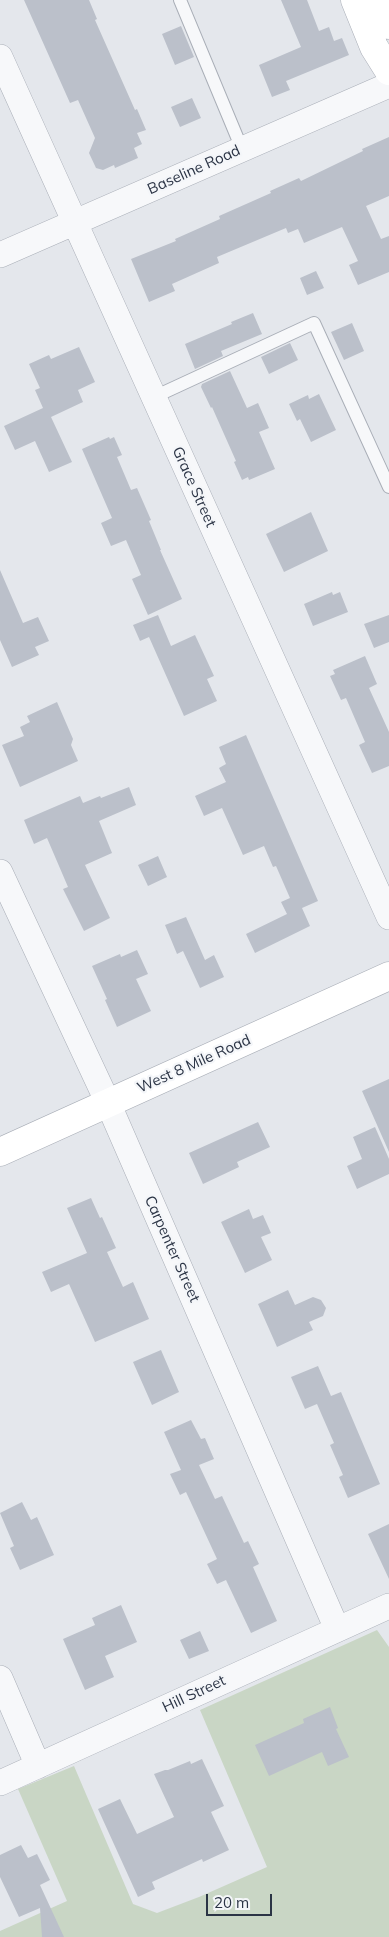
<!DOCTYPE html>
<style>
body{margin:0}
#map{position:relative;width:389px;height:1937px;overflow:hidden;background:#e4e7ec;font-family:Mulish,sans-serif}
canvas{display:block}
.scale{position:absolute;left:206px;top:1894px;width:66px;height:22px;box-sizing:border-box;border:2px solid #2b3445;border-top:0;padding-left:6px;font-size:15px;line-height:18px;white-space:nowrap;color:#2b3445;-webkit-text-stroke:4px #f4f6f9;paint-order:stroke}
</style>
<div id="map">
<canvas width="389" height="1937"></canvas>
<div class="scale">20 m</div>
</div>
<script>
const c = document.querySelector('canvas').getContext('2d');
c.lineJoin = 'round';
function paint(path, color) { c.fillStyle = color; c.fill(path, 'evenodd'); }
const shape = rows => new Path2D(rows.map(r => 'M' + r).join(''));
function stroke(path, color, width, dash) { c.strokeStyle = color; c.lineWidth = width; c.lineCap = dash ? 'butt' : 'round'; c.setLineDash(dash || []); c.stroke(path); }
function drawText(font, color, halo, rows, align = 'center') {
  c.font = font + ' Mulish,sans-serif'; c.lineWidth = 4.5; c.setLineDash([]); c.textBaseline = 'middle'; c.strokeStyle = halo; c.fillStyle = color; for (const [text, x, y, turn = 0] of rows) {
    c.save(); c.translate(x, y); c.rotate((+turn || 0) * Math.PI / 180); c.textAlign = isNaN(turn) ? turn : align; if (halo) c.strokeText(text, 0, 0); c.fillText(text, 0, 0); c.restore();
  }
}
paint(shape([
 [377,1630,389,1647,389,1937,0,1937,0,1931,67,1901,18,1789,74,1766,133,1904,157,1913,199,1897,267,1867,200,1710]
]), '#c9d6c5');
paint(shape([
 [24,0,89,0,97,19,95,20,135,110,137,109,146,130,137,133,142,144,134,148,138,158,115,168,114,165,103,170,96,168,89,153,95,138,78,100,70,103],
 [281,0,307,0,319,31,329,27,334,41,342,38,349,55,286,81,290,90,272,97,259,65,301,47],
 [181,26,194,57,175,65,162,34],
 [192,98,201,118,180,127,171,107],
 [389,137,389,196,366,206,381,239,389,236,389,272,358,285,349,265,358,261,342,227,304,243,298,229,288,233,286,228,217,257,219,263,172,284,175,291,149,302,131,259,176,241,175,239,220,219,219,216,271,193,270,191,299,178,301,181,363,151,362,149],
 [316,271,324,288,307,295,300,278],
 [253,313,262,334,221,351,223,356,195,369,185,344,232,324,231,322],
 [352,323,364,351,344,360,331,332],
 [290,343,298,360,269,374,261,357],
 [79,347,95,382,78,390,83,402,51,417,72,462,49,472,35,441,15,450,4,426,43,408,35,390,40,388,29,364,49,355,51,359],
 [230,371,247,408,258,403,269,428,259,432,275,469,249,480,248,477,242,480,234,462,236,461,212,407,211,408,201,387,202,384],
 [319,394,336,430,311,442,300,419,297,421,289,404,308,395,309,399],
 [109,437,110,439,114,437,122,455,117,457,131,490,137,488,151,520,149,521,161,550,160,550,182,599,148,615,132,579,141,575,126,540,111,546,101,523,112,518,82,449],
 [311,512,328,551,284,572,266,534],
 [0,570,23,623,38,617,49,641,35,647,39,655,12,667,0,640],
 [332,592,333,595,340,592,348,612,313,626,304,604],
 [158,615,171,646,195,635,214,676,207,679,217,701,184,716,149,637,140,641,133,625],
 [389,615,389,642,374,648,364,624],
 [365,656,377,684,369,688,389,732,389,766,372,773,359,745,365,742,346,698,341,700,330,676,335,674,333,670],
 [57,702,73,739,71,745,78,761,20,787,2,745,24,736,20,727,30,722,27,716],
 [246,735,318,901,302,908,310,926,255,953,246,934,287,914,281,902,290,898,276,866,273,867,264,846,243,855,222,808,204,816,195,796,226,782,219,768,226,764,219,747],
 [129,787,136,805,99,821,112,853,85,865,110,918,84,931,63,889,68,887,47,838,34,844,24,820,80,796,83,803,100,796,101,798],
 [158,856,167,877,148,886,138,865],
 [186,917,205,960,214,955,224,977,200,988,183,951,177,954,165,925],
 [137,950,148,974,136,979,151,1011,117,1027,105,1000,107,999,92,966,120,954,121,957],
 [389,1079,389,1152,362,1091],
 [258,1122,270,1147,237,1162,239,1167,203,1184,189,1153],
 [375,1127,389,1159,389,1174,357,1189,347,1166,362,1159,353,1137],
 [91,1198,100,1218,102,1217,116,1248,107,1252,123,1287,133,1282,149,1319,95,1342,69,1284,51,1292,42,1272,87,1253,67,1208],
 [249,1209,253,1219,263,1215,271,1233,261,1237,272,1260,245,1273,221,1222],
 [288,1290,295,1305,313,1297,321,1300,326,1308,323,1316,309,1322,313,1330,277,1347,258,1304],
 [161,1350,179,1392,152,1405,133,1362],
 [318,1366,331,1396,341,1392,380,1484,348,1498,339,1477,343,1475,330,1445,334,1443,317,1404,305,1409,291,1377],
 [191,1420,201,1439,205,1438,214,1459,199,1465,215,1499,222,1496,244,1543,248,1541,259,1564,253,1567,277,1621,251,1633,226,1580,217,1584,207,1564,217,1559,186,1492,180,1495,170,1474,181,1470,164,1432],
 [22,1502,31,1520,37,1517,54,1555,20,1570,10,1548,14,1546,0,1513],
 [389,1524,389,1579,368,1534],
 [121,1605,137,1642,105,1656,114,1677,85,1690,63,1639,95,1625,92,1618],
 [200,1631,209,1651,189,1659,180,1640],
 [330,1707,338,1728,336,1729,349,1757,328,1766,322,1752,269,1776,255,1745,304,1723,303,1719],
 [202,1759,224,1806,211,1812,229,1850,203,1862,202,1859,152,1882,155,1889,138,1897,98,1809,120,1799,137,1834,174,1817,154,1774,165,1770,168,1770,190,1761,191,1764],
 [21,1845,28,1858,37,1854,50,1880,40,1885,64,1937,42,1937,40,1908,19,1917,0,1877,0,1855]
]), '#bbc0ca');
const lane = shape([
 [180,0,242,149],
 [154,397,314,323,389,487]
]);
const street = shape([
 [0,57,389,917],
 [0,255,389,85],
 [0,872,108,1103,337,1629],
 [0,1678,38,1766],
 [0,1783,389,1606]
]);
const secondary = shape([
 [355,0,374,47,389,71],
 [379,0,389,25],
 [0,1152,389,976]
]);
stroke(lane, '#a9aeb7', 14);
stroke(street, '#a9aeb7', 26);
stroke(secondary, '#a9aeb7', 29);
stroke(lane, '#f7f8fa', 12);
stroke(street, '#f7f8fa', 25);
stroke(secondary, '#fff', 28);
drawText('15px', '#2b3445', '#f4f6f9', [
 ["Baseline Road",194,170,-24],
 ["Grace Street",194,487,66],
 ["West 8 Mile Road",194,1064,-24],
 ["Carpenter Street",172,1249,66],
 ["Hill Street",194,1694,-25]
]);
</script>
